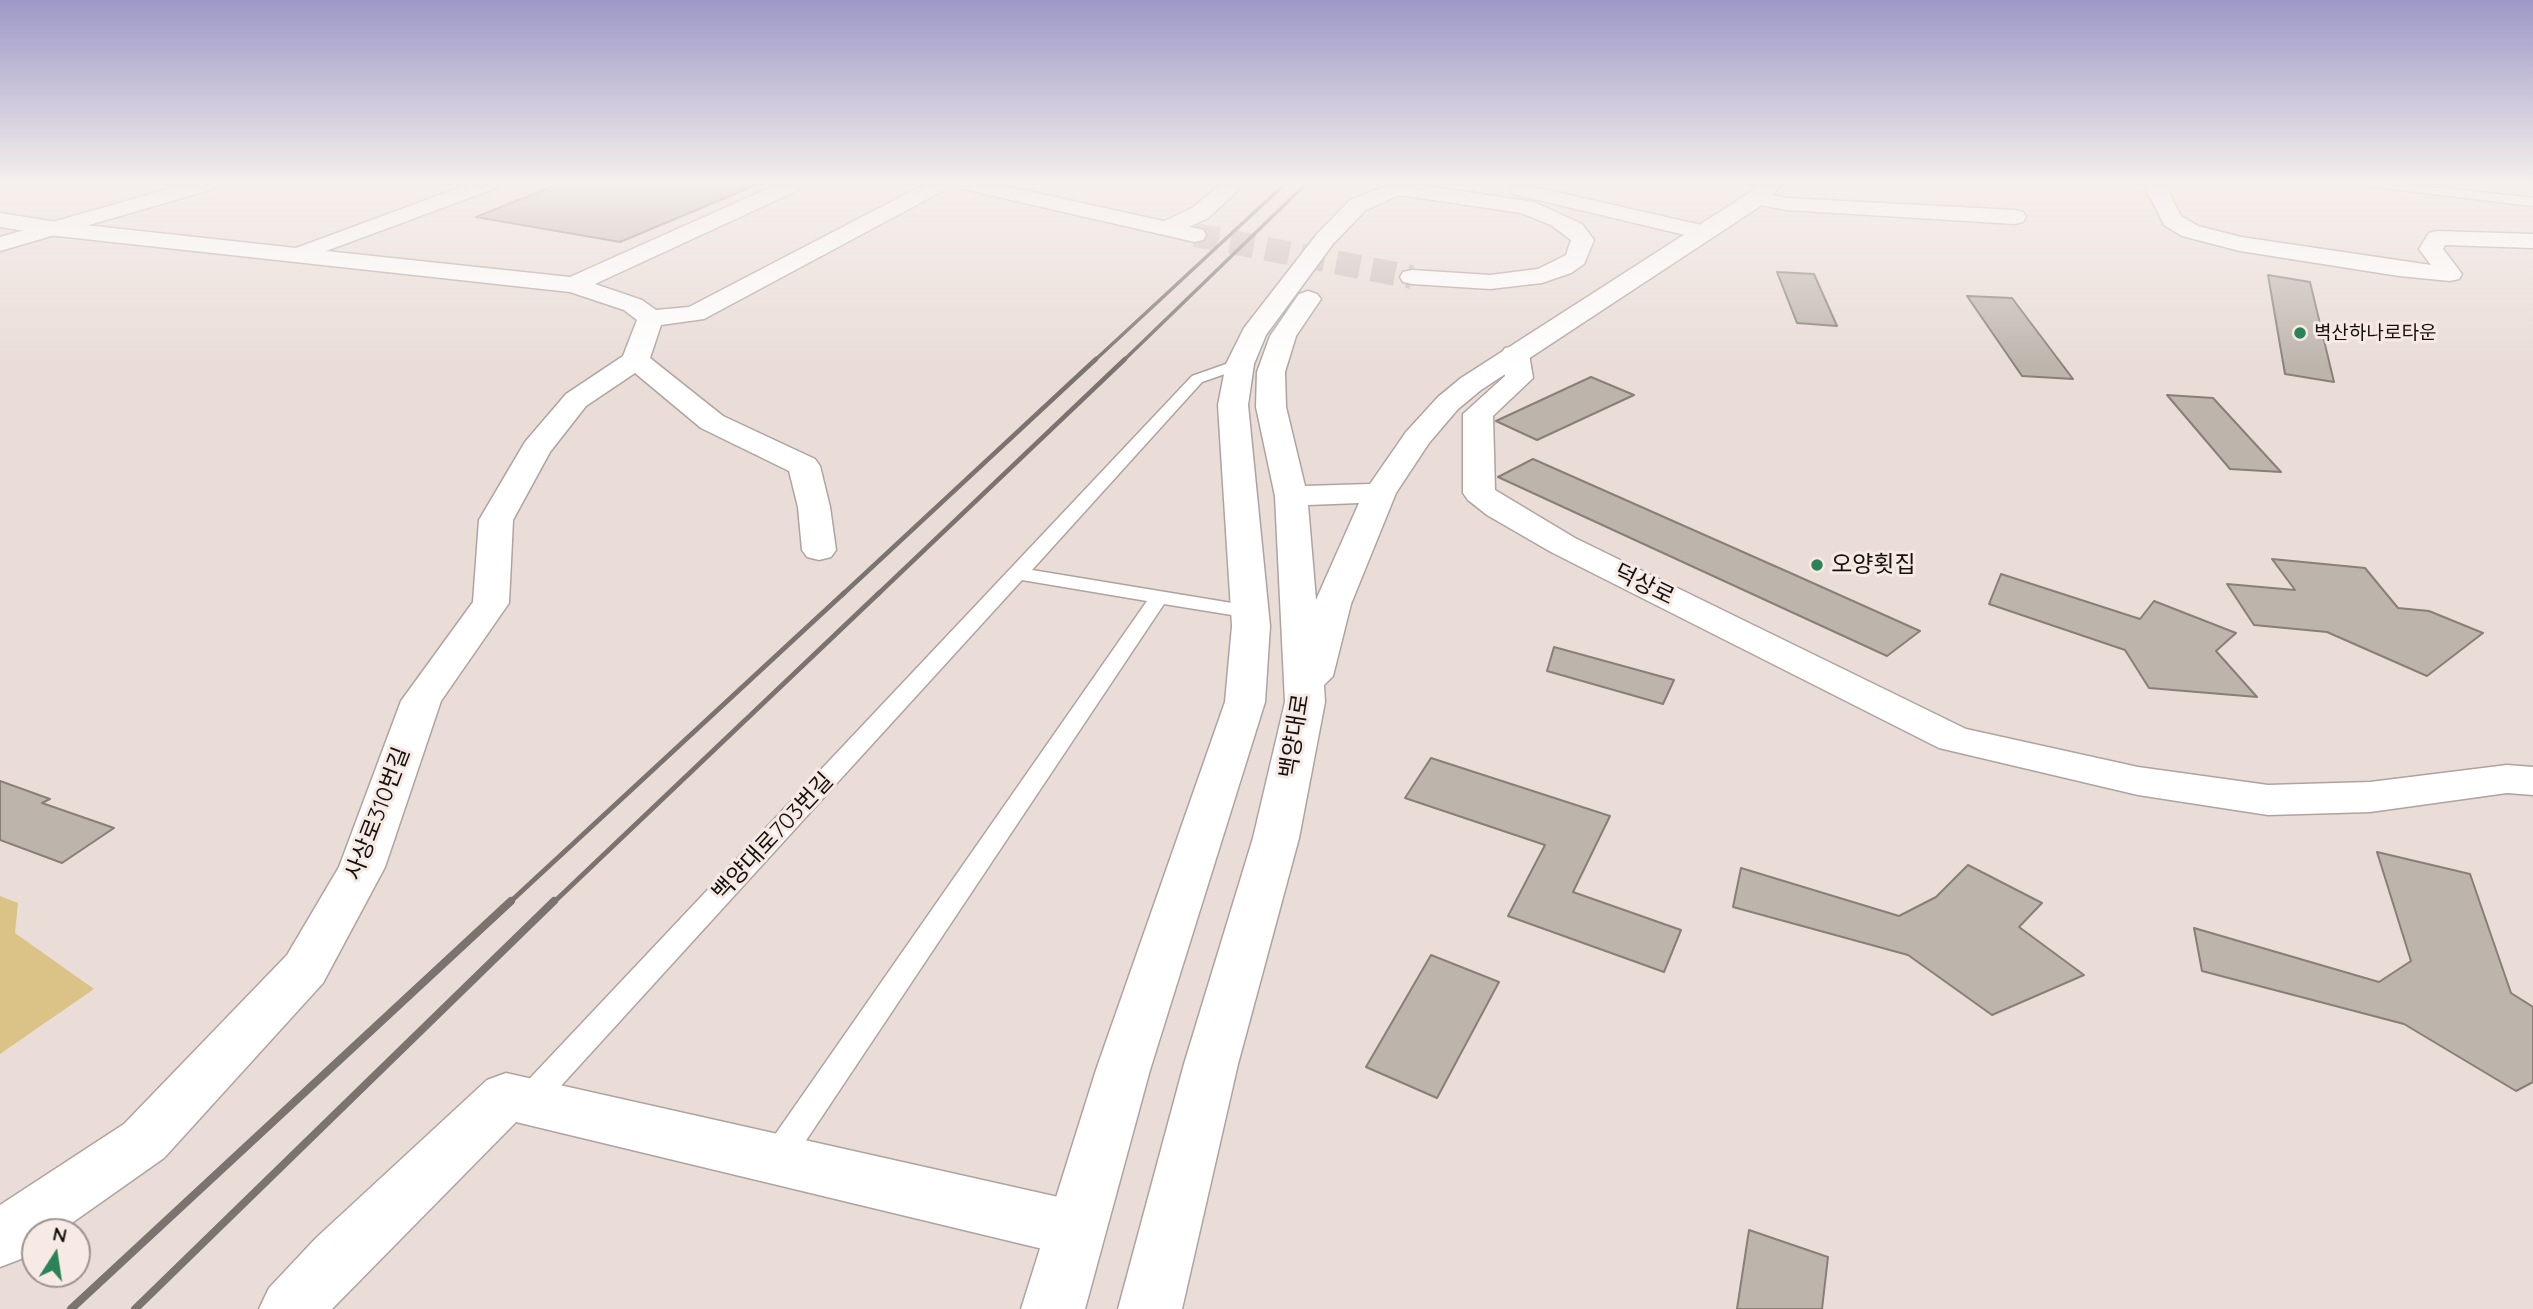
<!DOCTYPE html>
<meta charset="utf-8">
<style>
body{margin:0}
#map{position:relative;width:2533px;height:1309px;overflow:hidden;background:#eaddd8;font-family:Quicksand,sans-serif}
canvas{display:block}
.north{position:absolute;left:21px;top:1218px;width:70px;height:70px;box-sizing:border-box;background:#f7eae5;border:2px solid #9d938f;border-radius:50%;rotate:12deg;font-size:19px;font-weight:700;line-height:28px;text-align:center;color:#15110f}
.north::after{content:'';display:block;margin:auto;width:24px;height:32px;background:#2c8358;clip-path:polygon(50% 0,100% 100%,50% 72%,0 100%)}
</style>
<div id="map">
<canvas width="2533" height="1309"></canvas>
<div class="north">N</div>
</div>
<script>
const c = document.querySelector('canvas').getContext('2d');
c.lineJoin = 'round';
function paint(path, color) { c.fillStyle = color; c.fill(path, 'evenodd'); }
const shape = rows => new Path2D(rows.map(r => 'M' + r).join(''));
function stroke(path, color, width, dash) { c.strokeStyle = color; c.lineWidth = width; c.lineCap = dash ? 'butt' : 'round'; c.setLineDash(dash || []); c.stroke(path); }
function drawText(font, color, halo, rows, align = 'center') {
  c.font = font + ' Quicksand,"Noto Sans KR",sans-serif'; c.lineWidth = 6; c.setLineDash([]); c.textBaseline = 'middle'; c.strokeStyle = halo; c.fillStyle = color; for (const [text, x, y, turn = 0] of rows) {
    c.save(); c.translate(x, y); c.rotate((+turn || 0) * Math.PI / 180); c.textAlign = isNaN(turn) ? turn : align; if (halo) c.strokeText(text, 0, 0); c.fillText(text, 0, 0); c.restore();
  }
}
paint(shape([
 [0,896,18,903,15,933,94,989,0,1054]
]), '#dbc388');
const building = shape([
 [561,183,761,183,620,242,476,217,561,183],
 [1777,272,1814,274,1837,326,1797,323,1777,272],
 [2268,275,2310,282,2334,382,2285,374,2268,275],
 [1967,296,2012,298,2073,379,2022,376,1967,296],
 [1591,377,1634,395,1537,440,1496,421,1591,377],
 [2167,395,2213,398,2281,472,2230,469,2167,395],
 [1533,459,1795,575,1920,631,1887,656,1498,477,1533,459],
 [2272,559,2365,568,2398,608,2429,611,2483,633,2427,676,2327,632,2254,625,2227,584,2295,590,2272,559],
 [2001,574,2140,619,2154,601,2236,633,2216,651,2257,697,2149,688,2125,650,1989,604,2001,574],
 [1554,647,1674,680,1663,704,1547,671,1554,647],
 [1431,758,1610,816,1573,892,1681,930,1664,972,1508,916,1545,845,1405,798,1431,758],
 [0,781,50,799,42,803,114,828,62,863,0,840,0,781],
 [2377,852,2470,874,2511,993,2533,1007,2533,1082,2516,1091,2404,1024,2202,971,2194,928,2379,982,2411,961,2377,852],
 [1968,865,2042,903,2019,927,2084,975,1992,1015,1908,955,1733,907,1741,868,1899,916,1936,897,1968,865],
 [1431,955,1499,982,1437,1098,1366,1067,1431,955],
 [1749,1230,1828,1257,1822,1309,1737,1309,1749,1230]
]);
paint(building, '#bdb4ac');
stroke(building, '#887f77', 2);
stroke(shape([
 [1195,235,1412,277]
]), '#cabeba', 24, [24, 12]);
const lane = shape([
 [2360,183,2398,183,2533,198,2533,206,2365,186,2360,183],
 [1240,359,1248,364,1245,367,1202,382,1032,570,1250,606,1257,608,1260,612,1257,616,1250,618,1164,604,787,1169,776,1173,765,1169,760,1159,765,1149,1147,601,1022,580,539,1110,528,1114,517,1110,513,1101,517,1092,1192,376,1240,359]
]);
const street = shape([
 [472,183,502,183,499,187,326,251,570,277,780,183,808,183,805,187,595,284,642,300,656,310,689,307,927,183,953,183,950,187,704,319,661,325,650,358,723,416,815,459,820,466,830,507,836,550,831,557,819,560,807,557,802,550,798,507,789,471,701,428,635,373,586,406,550,452,513,520,509,603,441,701,385,867,323,983,164,1158,59,1232,35,1232,35,1249,21,1259,0,1267,0,1205,124,1124,287,955,339,867,401,701,473,602,479,520,525,442,566,394,623,356,637,320,624,310,570,292,57,236,0,227,0,213,57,222,296,248,472,183],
 [1223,183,1246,183,1208,218,1174,234,1158,234,1155,229,1158,224,1192,208,1223,183],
 [1510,183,1531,183,1530,186,1710,227,1713,232,1710,237,1702,239,1521,196,1514,194,1509,186,1510,183],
 [2143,183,2164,183,2181,216,2198,226,2241,237,2431,265,2419,249,2429,233,2437,231,2533,234,2533,248,2445,245,2443,249,2462,274,2459,279,2450,281,2399,276,2240,251,2182,236,2164,225,2143,183],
 [1757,192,1787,198,2015,210,2023,212,2026,217,2023,222,2015,224,1787,210,1749,203,1746,198,1749,193,1757,192],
 [1515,346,1525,348,1529,354,1533,378,1493,416,1495,490,1575,538,1966,729,2138,767,2268,785,2370,782,2507,765,2533,767,2533,795,2507,793,2370,812,2268,815,2138,795,1939,748,1551,552,1487,515,1468,500,1463,493,1463,414,1505,376,1501,354,1505,348,1515,346],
 [506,1073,1076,1201,1097,1210,1106,1229,1097,1248,1076,1257,516,1122,332,1309,259,1309,269,1288,316,1238,487,1080,506,1073]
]);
const secondary = shape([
 [189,183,223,183,220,187,0,251,0,237,189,183],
 [953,183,992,183,1195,228,1203,230,1206,235,1203,240,1195,242,963,189,956,187,953,183],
 [1408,183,1534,202,1582,224,1594,240,1584,264,1571,273,1542,283,1490,289,1412,284,1403,282,1400,277,1403,272,1412,270,1490,275,1538,269,1566,255,1571,240,1551,225,1521,213,1399,195,1366,210,1333,244,1266,335,1254,364,1248,405,1270,626,1265,702,1150,1070,1085,1309,1021,1309,1096,1070,1225,702,1232,626,1218,405,1226,364,1244,328,1317,234,1350,200,1390,184,1408,183],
 [1761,183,1783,183,1765,203,1481,390,1458,409,1429,443,1396,493,1351,604,1333,676,1324,685,1325,702,1299,838,1238,1064,1182,1309,1118,1309,1184,1064,1253,838,1285,702,1275,496,1256,407,1257,372,1270,336,1299,294,1308,291,1317,294,1321,299,1296,336,1285,372,1286,407,1305,486,1370,484,1406,432,1438,397,1461,378,1749,193,1761,183],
 [1359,503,1316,600,1308,505,1359,503]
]);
stroke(lane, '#afa39f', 3);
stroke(street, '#afa39f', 3);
stroke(secondary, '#afa39f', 3);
paint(lane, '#fff');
paint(street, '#fff');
paint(secondary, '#fff');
stroke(shape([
 [1094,361,1286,183],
 [1123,361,1307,183]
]), '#7b736f', 3.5);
stroke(shape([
 [842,595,1096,359],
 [877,595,1125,359]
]), '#7b736f', 4.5);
stroke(shape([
 [509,903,844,593],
 [553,903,879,593]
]), '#7b736f', 5);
stroke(shape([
 [71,1309,511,901],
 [135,1309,554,901]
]), '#7b736f', 8);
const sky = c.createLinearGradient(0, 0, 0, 367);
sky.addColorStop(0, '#9d98c7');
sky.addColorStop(0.5, '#f6f0ed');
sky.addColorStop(1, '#f6f0ed00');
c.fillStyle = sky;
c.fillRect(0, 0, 2533, 367);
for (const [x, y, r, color] of [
 [2300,333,7,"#2c8358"],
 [1817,565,7,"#2c8358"]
]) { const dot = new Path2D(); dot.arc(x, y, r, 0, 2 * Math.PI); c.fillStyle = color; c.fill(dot); stroke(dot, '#f7eae5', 2.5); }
drawText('19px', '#15110f', '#f7eae5', [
 ["벽산하나로타운",2314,333]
], 'left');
drawText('23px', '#15110f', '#f7eae5', [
 ["오양횟집",1831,565]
], 'left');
drawText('23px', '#15110f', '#f7eae5', [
 ["덕상로",1644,585,26],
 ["백양대로",1295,736,-81],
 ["사상로310번길",378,814,-69],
 ["백양대로703번길",773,837,-47]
]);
</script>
